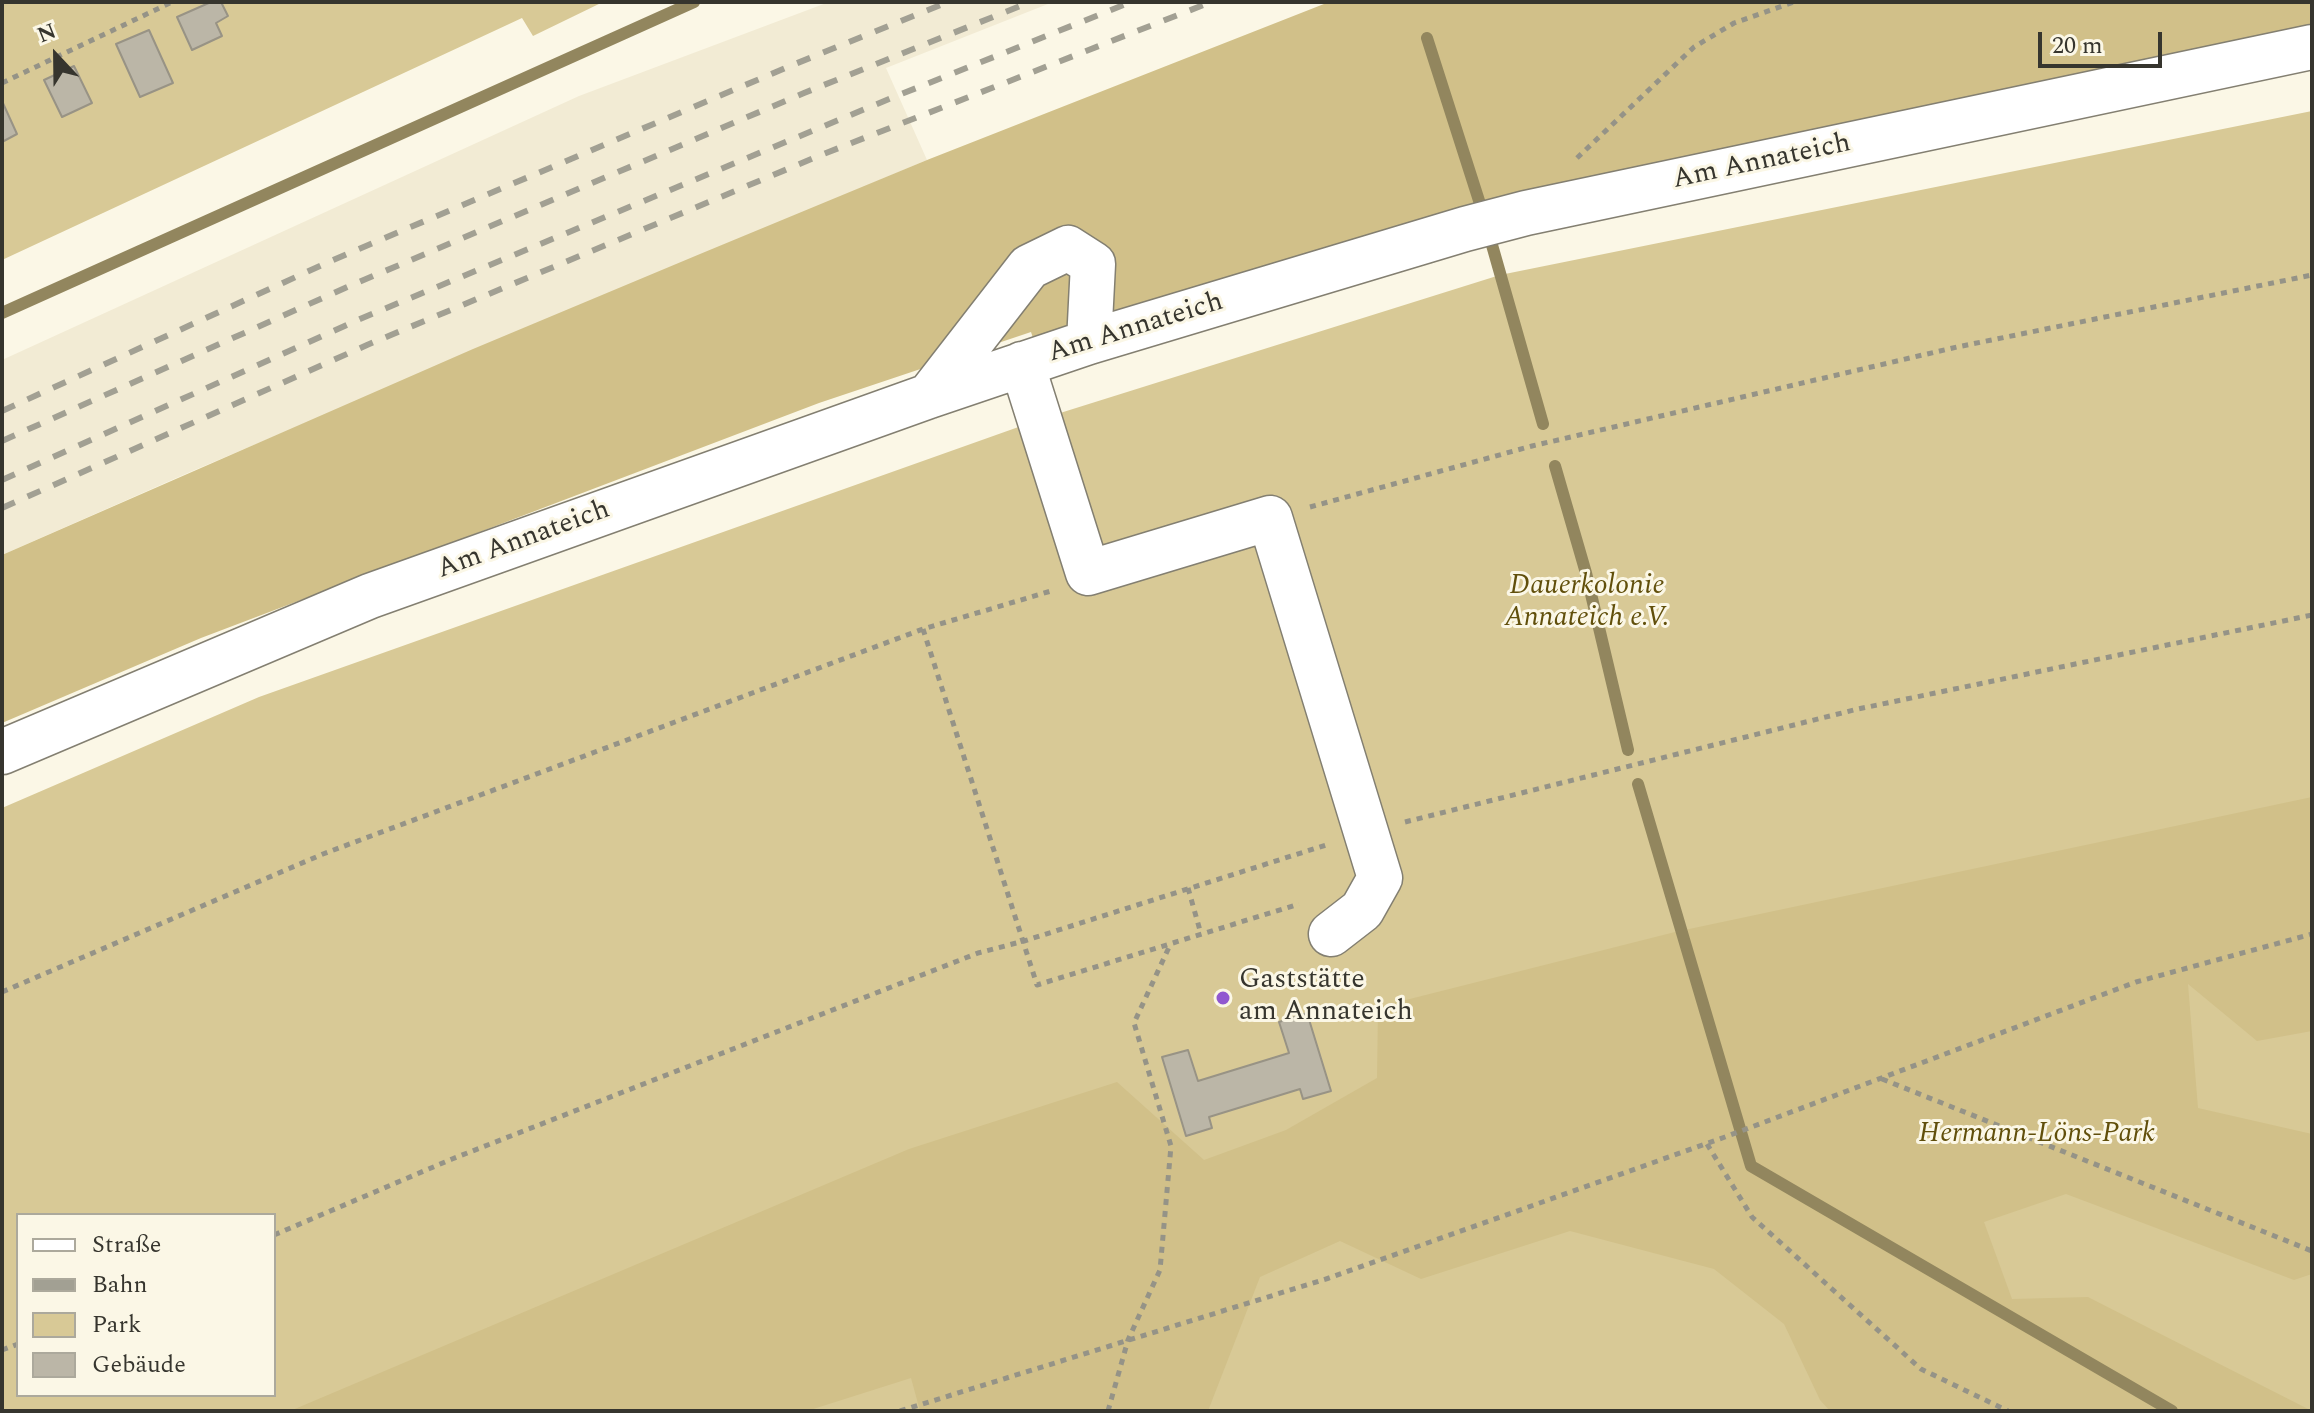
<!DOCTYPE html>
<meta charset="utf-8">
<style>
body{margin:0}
#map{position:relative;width:2314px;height:1413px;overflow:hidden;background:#fbf7e6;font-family:Spectral,serif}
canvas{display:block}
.frame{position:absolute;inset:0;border:4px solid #36352e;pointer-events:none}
.legend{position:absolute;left:16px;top:1213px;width:260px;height:184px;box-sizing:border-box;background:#fbf7e6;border:2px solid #aca99c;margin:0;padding:10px 14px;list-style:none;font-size:24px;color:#36352e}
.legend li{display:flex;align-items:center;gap:16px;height:40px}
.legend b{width:40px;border:2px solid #aca99c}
.north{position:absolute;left:16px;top:16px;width:80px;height:80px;-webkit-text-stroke:6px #fbf7e6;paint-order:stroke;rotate:338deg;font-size:22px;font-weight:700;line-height:32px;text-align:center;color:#36352e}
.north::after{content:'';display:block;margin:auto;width:28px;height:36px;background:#36352e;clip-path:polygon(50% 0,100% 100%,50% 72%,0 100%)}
.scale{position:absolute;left:2038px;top:32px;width:124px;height:36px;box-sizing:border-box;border:4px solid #36352e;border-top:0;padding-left:10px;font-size:24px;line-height:28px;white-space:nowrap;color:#36352e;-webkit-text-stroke:6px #fbf7e6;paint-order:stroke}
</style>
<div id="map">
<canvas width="2314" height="1413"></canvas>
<div class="frame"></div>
<ul class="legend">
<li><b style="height:10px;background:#fff"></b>Straße</li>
<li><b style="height:10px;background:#a2a093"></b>Bahn</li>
<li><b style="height:22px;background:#d8c996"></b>Park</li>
<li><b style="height:22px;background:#bbb6a7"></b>Gebäude</li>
</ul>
<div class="north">N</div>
<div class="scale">20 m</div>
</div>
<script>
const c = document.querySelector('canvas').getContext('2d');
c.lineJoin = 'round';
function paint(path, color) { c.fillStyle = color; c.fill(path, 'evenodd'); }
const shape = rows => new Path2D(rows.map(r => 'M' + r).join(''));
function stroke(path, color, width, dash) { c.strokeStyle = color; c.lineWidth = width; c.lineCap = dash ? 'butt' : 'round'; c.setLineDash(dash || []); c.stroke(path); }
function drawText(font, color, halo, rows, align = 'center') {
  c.font = font + ' Spectral,serif'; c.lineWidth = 6; c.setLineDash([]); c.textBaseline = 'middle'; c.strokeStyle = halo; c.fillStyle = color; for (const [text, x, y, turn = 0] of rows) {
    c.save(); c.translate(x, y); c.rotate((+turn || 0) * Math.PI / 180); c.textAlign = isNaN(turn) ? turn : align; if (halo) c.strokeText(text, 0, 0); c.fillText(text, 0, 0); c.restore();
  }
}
paint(shape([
 [829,2,1053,2,886,68,927,160,190,472,2,555,2,360,579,96]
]), '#f2ebd4');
paint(shape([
 [2,2,603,2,533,36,522,18,2,260],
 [2312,111,2312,1411,2,1411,2,808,259,697,1041,419,1500,275],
 [18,1215,274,1215,274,1395,18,1395]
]), '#d8c996');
paint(shape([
 [1329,2,2312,2,2312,64,1521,229,1041,362,1031,332,819,403,201,638,2,723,2,555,473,349,700,254,927,160],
 [2312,797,2312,1031,2257,1041,2188,984,2198,1108,2312,1134,2312,1274,2294,1280,2066,1194,1984,1222,2012,1299,2088,1297,2312,1411,1830,1411,1820,1400,1784,1324,1714,1269,1570,1231,1421,1279,1340,1241,1260,1277,1208,1411,920,1411,911,1378,807,1411,290,1411,909,1149,1117,1082,1204,1160,1286,1130,1377,1078,1378,1007,1675,932]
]), '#d1c089');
stroke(shape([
 [1427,38,1482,210],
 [1492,245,1543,424],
 [2,313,694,2],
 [1555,466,1586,573,1628,750],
 [1638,784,1751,1166,2172,1411]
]), '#92865e', 12);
const building = shape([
 [211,2,221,2,228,16,216,23,222,36,192,50,177,17,211,2],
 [149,30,173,83,140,97,116,44,149,30],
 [74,66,92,103,62,117,44,80,74,66],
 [2,101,17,134,2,142,2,101],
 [1307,1013,1331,1091,1303,1099,1300,1089,1209,1117,1212,1128,1186,1136,1162,1057,1188,1050,1198,1081,1289,1053,1279,1022,1307,1013]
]);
paint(building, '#bbb6a7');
stroke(building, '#989385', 2);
const minor = shape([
 [1022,364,1088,573,1270,518,1380,878,1362,910,1331,934],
 [929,396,1029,267,1068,248,1093,264,1089,342],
 [2,752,370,596,929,396,1089,342,1465,229,1526,213,2312,47]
]);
stroke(minor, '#837f71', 47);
stroke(shape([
 [2,83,172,2],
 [1577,158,1694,47,1734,23,1794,2],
 [1310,507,1532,446,1957,347,2312,275],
 [923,629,1037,985,1299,904],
 [1405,822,1858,709,2312,615],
 [1188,888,1201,934],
 [2,992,323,854,923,629,1051,591],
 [1882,1079,2312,1251],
 [1707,1144,1752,1217,1921,1369,2008,1411],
 [274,1235,452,1159,978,953,1024,941,1326,845],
 [2,1350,18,1344],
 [900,1411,1329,1278,1725,1137,2136,982,2312,934],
 [1108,1411,1128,1340,1160,1270,1171,1146,1134,1023,1170,945]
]), '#959387', 5, [6, 6]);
stroke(minor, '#fff', 44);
stroke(shape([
 [2,411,333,260,790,66,948,2],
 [2,441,345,288,804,93,1030,2],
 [2,480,360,319,889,99,1131,2],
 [2,508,367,345,821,155,1211,2]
]), '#a2a093', 6, [14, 14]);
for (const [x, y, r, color] of [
 [1223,998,8,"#9158d0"]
]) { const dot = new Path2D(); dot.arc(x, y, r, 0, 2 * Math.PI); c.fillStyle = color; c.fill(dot); stroke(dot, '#fbf7e6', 3); }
drawText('28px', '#36352e', '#fbf7e6', [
 ["Am Annateich",1762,163,-12],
 ["Am Annateich",1136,329,-17],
 ["Am Annateich",524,541,-20]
]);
drawText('italic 28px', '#614f0b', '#fbf7e6', [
 ["Dauerkolonie",1587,588],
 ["Annateich e.V.",1587,620],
 ["Hermann-Löns-Park",2037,1136]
]);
drawText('28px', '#36352e', '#fbf7e6', [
 ["Gaststätte",1239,982],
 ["am Annateich",1239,1014]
], 'left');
</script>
